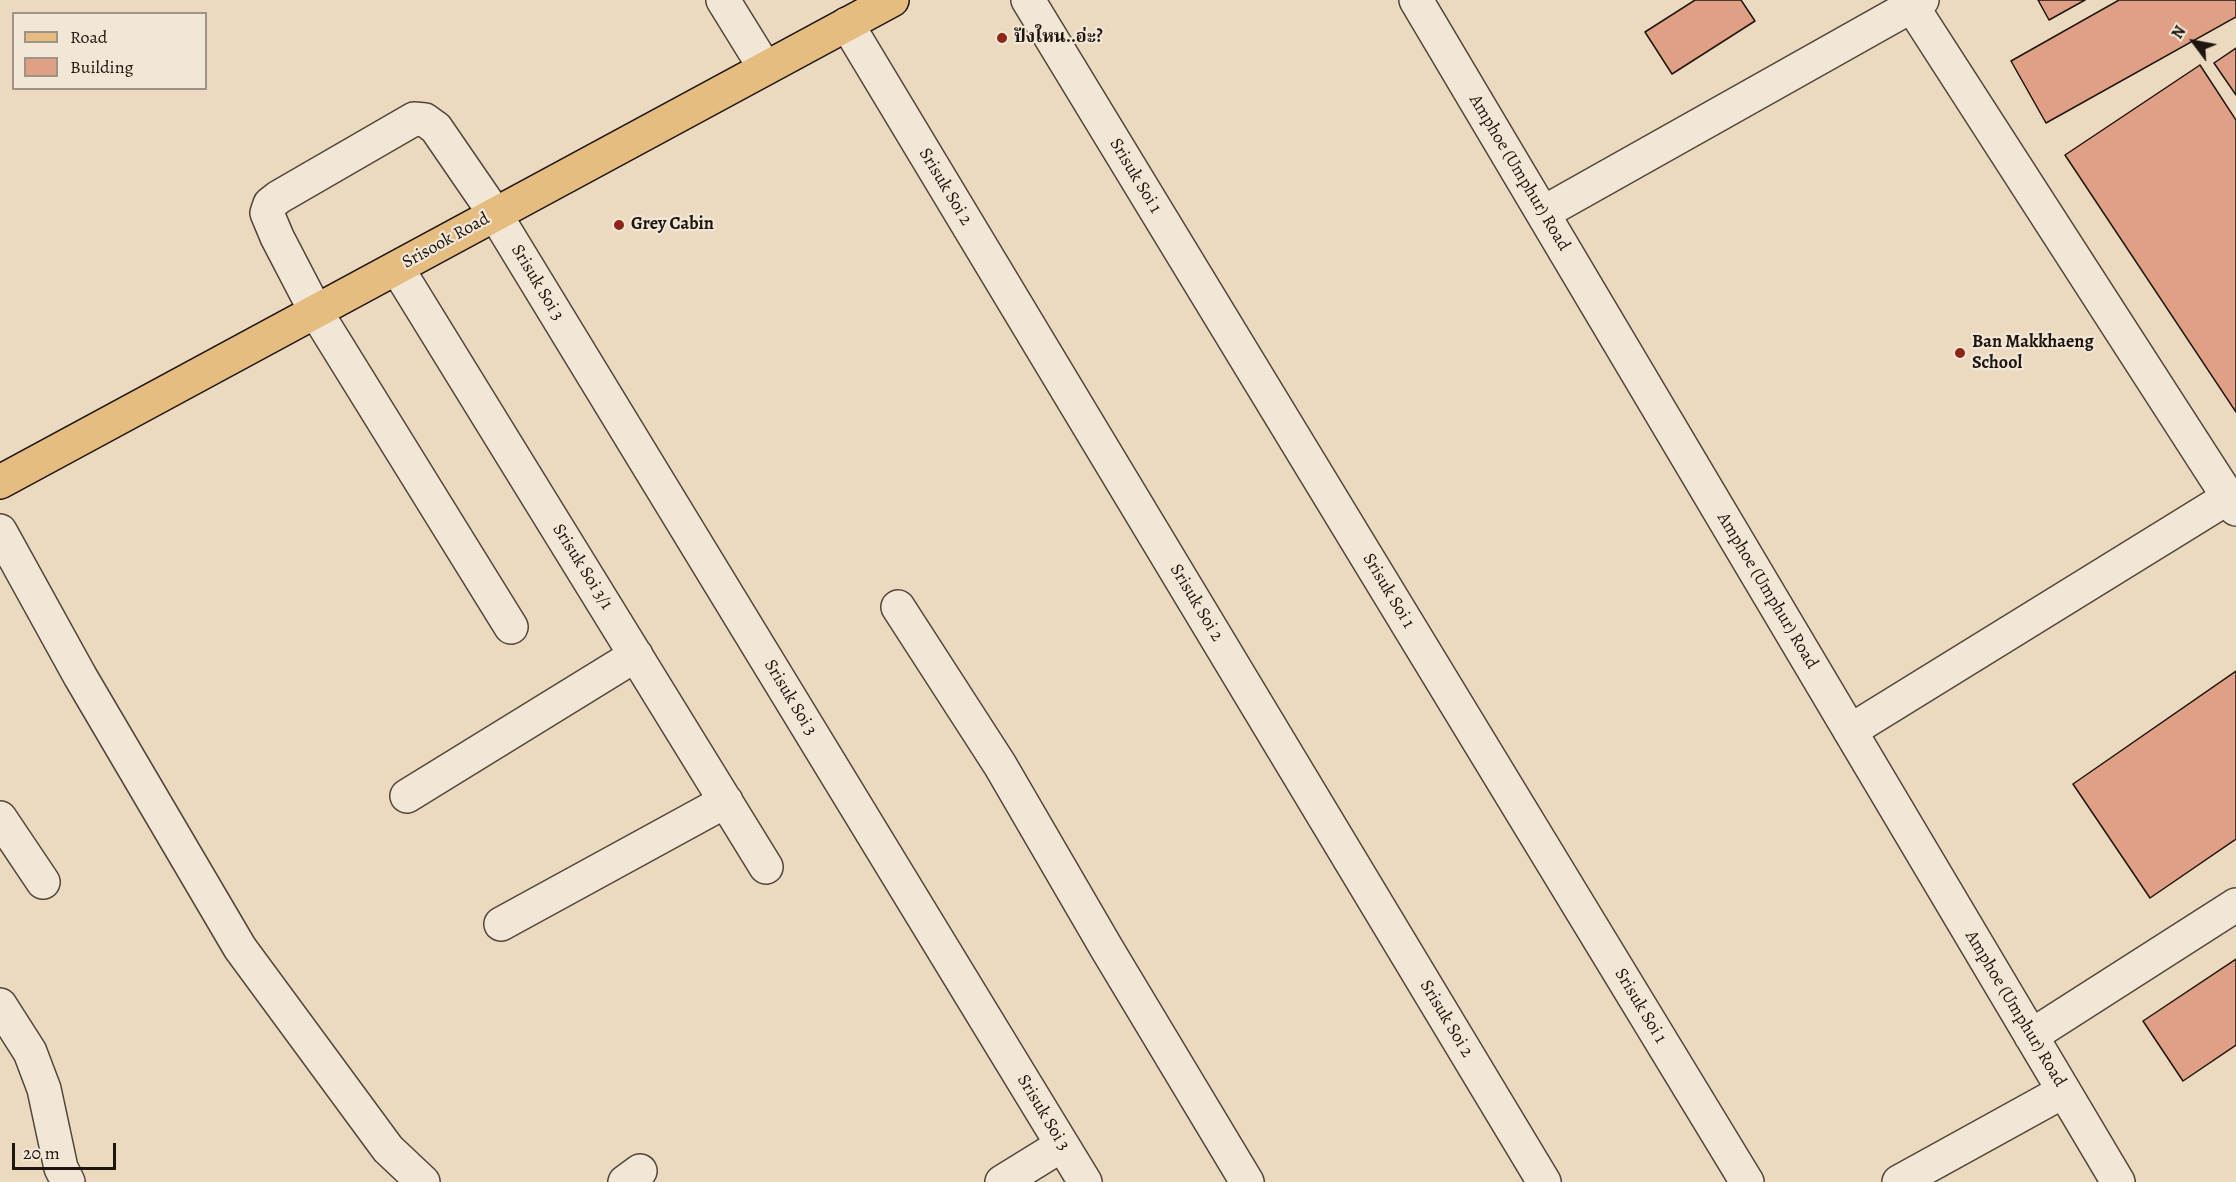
<!DOCTYPE html>
<meta charset="utf-8">
<style>
body{margin:0}
#map{position:relative;width:2236px;height:1182px;overflow:hidden;background:#ebdac0;font-family:Alegreya,serif}
canvas{display:block}
.legend{position:absolute;left:12px;top:12px;width:195px;height:78px;box-sizing:border-box;background:#f2e7d6;border:2px solid #9e9386;margin:0;padding:8px 10px;list-style:none;font-size:18px;color:#1f150f}
.legend li{display:flex;align-items:center;gap:12px;height:30px}
.legend b{width:30px;border:2px solid #9e9386}
.north{position:absolute;left:2164px;top:12px;width:60px;height:60px;-webkit-text-stroke:4px #f2e7d6;paint-order:stroke;rotate:302deg;font-size:16px;font-weight:700;line-height:24px;text-align:center;color:#1f150f}
.north::after{content:'';display:block;margin:auto;width:21px;height:27px;background:#1f150f;clip-path:polygon(50% 0,100% 100%,50% 72%,0 100%)}
.scale{position:absolute;left:12px;top:1143px;width:104px;height:27px;box-sizing:border-box;border:3px solid #1f150f;border-top:0;padding-left:8px;font-size:18px;line-height:21px;white-space:nowrap;color:#1f150f;-webkit-text-stroke:4px #f2e7d6;paint-order:stroke}
</style>
<div id="map">
<canvas width="2236" height="1182"></canvas>
<ul class="legend">
<li><b style="height:8px;background:#e6bd80"></b>Road</li>
<li><b style="height:16px;background:#dfa085"></b>Building</li>
</ul>
<div class="north">N</div>
<div class="scale">20 m</div>
</div>
<script>
const c = document.querySelector('canvas').getContext('2d');
c.lineJoin = 'round';
function paint(path, color) { c.fillStyle = color; c.fill(path, 'evenodd'); }
const shape = rows => new Path2D(rows.map(r => 'M' + r).join(''));
function stroke(path, color, width, dash) { c.strokeStyle = color; c.lineWidth = width; c.lineCap = dash ? 'butt' : 'round'; c.setLineDash(dash || []); c.stroke(path); }
function drawText(font, color, halo, rows, align = 'center') {
  c.font = font + ' Alegreya,"Noto Serif Thai",serif'; c.lineWidth = 4.5; c.setLineDash([]); c.textBaseline = 'middle'; c.strokeStyle = halo; c.fillStyle = color; for (const [text, x, y, turn = 0] of rows) {
    c.save(); c.translate(x, y); c.rotate((+turn || 0) * Math.PI / 180); c.textAlign = isNaN(turn) ? turn : align; if (halo) c.strokeText(text, 0, 0); c.fillText(text, 0, 0); c.restore();
  }
}
const building = shape([
 [1695,0,1741,0,1755,21,1672,74,1645,32,1695,0],
 [2038,0,2085,0,2049,20,2038,0],
 [2119,0,2236,0,2236,17,2046,123,2011,61,2119,0],
 [2236,48,2236,95,2214,63,2236,48],
 [2200,65,2236,120,2236,412,2065,155,2200,65],
 [2236,671,2236,839,2150,898,2073,784,2236,671],
 [2236,959,2236,1045,2183,1081,2143,1021,2236,959]
]);
paint(building, '#dfa085');
stroke(building, '#1f150f', 1.5);
const minor = shape([
 [723,0,765,68],
 [1028,0,1747,1182],
 [1416,0,2118,1182],
 [1908,0,2236,509],
 [847,24,1544,1182],
 [1543,213,1922,0],
 [397,268,766,867],
 [0,531,80,676,240,948,388,1149,423,1182],
 [898,607,1000,765,1107,949,1247,1182],
 [511,627,316,312,277,237,267,213,270,204,279,197,414,119,425,120,436,128,495,214,1085,1182],
 [1850,731,2229,497],
 [407,796,636,655],
 [0,818,43,882],
 [501,924,726,801],
 [0,1005,30,1052,44,1089,61,1168,68,1182],
 [2031,1036,2236,905],
 [625,1182,640,1171],
 [1002,1182,1062,1145],
 [1899,1182,2064,1091]
]);
const major = shape([
 [0,482,892,0]
]);
stroke(minor, '#52463b', 36);
stroke(major, '#1f150f', 36);
stroke(minor, '#f2e7d6', 33);
stroke(major, '#e6bd80', 33);
for (const [x, y, r, color] of [
 [1002,38,6,"#8f2418"],
 [619,225,6,"#8f2418"],
 [1960,353,6,"#8f2418"]
]) { const dot = new Path2D(); dot.arc(x, y, r, 0, 2 * Math.PI); c.fillStyle = color; c.fill(dot); stroke(dot, '#f2e7d6', 2); }
drawText('bold 18px', '#1f150f', '#f2e7d6', [
 ["ปังใหน..อ่ะ?",1014,38],
 ["Grey Cabin",631,225],
 ["Ban Makkhaeng",1972,343],
 ["School",1972,364]
], 'left');
drawText('18px', '#1f150f', '#f2e7d6', [
 ["Amphoe (Umphur) Road",1519,173,59],
 ["Srisuk Soi 1",1135,176,59],
 ["Srisuk Soi 2",945,187,59],
 ["Srisook Road",446,241,-29],
 ["Srisuk Soi 3",537,283,59],
 ["Srisuk Soi 3/1",582,567,58],
 ["Srisuk Soi 1",1388,591,59],
 ["Amphoe (Umphur) Road",1767,591,59],
 ["Srisuk Soi 2",1196,603,59],
 ["Srisuk Soi 3",790,698,59],
 ["Srisuk Soi 1",1640,1006,59],
 ["Amphoe (Umphur) Road",2015,1009,59],
 ["Srisuk Soi 2",1446,1019,59],
 ["Srisuk Soi 3",1043,1113,59]
]);
</script>
